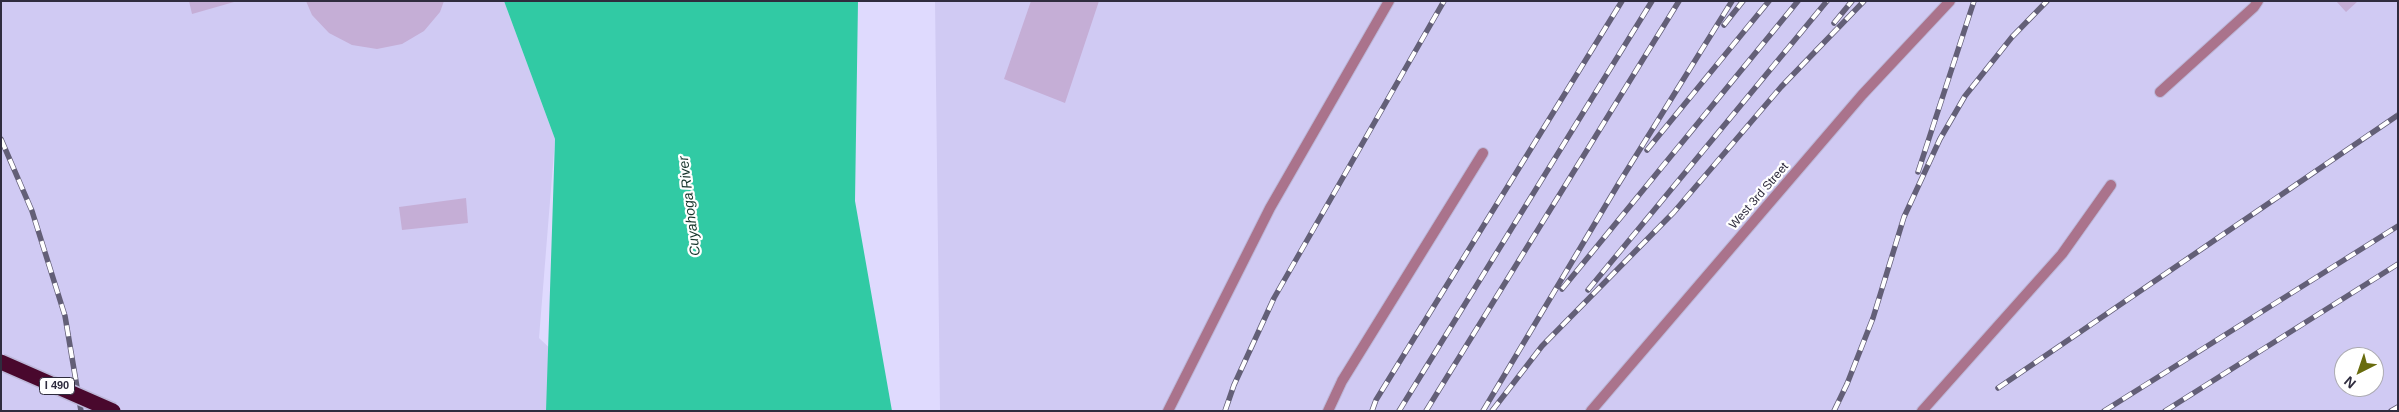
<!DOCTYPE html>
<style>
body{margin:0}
#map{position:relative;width:2399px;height:412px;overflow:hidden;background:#dfdafe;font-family:Arial,sans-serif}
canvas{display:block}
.frame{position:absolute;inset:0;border:2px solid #2f2c3e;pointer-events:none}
.north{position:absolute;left:2334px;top:347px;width:50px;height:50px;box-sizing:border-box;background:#fff;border:1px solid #acabb2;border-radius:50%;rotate:221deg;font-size:14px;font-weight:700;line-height:20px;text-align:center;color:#2f2c3e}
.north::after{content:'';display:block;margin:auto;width:18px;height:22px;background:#696c0e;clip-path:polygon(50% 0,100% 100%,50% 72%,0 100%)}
</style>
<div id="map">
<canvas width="2399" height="412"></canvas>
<div class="frame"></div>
<div class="north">N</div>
</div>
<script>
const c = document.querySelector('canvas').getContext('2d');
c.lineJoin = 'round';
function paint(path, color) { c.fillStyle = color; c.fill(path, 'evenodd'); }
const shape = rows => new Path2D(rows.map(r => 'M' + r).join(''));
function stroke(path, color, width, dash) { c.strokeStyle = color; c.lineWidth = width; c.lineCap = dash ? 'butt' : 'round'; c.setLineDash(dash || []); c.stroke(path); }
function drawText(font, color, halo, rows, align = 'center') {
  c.font = font + ' Arial,sans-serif'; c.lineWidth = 4.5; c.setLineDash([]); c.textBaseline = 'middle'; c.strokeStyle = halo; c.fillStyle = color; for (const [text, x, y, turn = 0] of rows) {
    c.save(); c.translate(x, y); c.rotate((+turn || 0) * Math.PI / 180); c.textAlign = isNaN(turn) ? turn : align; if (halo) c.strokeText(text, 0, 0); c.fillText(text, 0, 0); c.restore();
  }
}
paint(shape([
 [1,1,504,1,555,139,539,338,616,411,1,411],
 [935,1,2398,1,2398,411,940,411],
 [2344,357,2374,357,2374,387,2344,387]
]), '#d0caf3');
paint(shape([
 [504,1,858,1,855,201,892,411,546,411,555,139]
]), '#31caa4');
paint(shape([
 [189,1,234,1,234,2,192,14],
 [306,1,444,1,440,12,424,31,402,44,377,49,352,45,329,33,312,15],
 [1031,1,1099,1,1065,103,1004,79],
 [2336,1,2358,1,2346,12],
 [466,198,468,223,402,230,399,207]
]), '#c5aed6');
const lane = shape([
 [2160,92,2254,7,2258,1],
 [1168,411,1270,208,1389,1],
 [1328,411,1342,381,1483,153],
 [1922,411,2062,254,2111,185]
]);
const street = shape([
 [1591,411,1862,95,1950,1]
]);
stroke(lane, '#bcb7d8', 12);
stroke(street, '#bcb7d8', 12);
stroke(lane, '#aa738c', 10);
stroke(street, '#aa738c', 10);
const rail = shape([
 [1834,23,1852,1],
 [1724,25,1743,1],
 [1,139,32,211,65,316,81,411],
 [1647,150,1769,1],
 [1918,172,1974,1],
 [1562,289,1798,1],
 [1588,290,1827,1],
 [1998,388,2398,115],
 [1225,411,1234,385,1274,298,1444,1],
 [1372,411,1376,400,1622,1],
 [1399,411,1652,1],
 [1426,411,1679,1],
 [1483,411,1619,183,1732,1],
 [1492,411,1542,346,1674,212,1781,87,1864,1],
 [1834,411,1847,384,1873,318,1904,217,1940,139,1965,96,2012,37,2047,1],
 [2104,411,2398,226],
 [2165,411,2398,264],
 [2391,411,2398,407]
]);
stroke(rail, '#635f77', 5.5);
stroke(rail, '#fff', 4, [11]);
const highwayBridge = shape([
 [1,362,113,411]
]);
stroke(highwayBridge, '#bcb7d8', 18, []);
stroke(highwayBridge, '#49082d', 15);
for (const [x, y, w] of [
 [57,386,35]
]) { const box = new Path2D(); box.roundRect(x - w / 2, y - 8.5, w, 17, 4); c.fillStyle = '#fff'; c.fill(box); stroke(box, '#2f2c3e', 1); }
drawText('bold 11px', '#2f2c3e', null, [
 ["I 490",57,386]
]);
drawText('12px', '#2f2c3e', '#fff', [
 ["West 3rd Street",1759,196,-49]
]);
drawText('italic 14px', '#16342b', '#fff', [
 ["Cuyahoga River",690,206,-97]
]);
</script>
